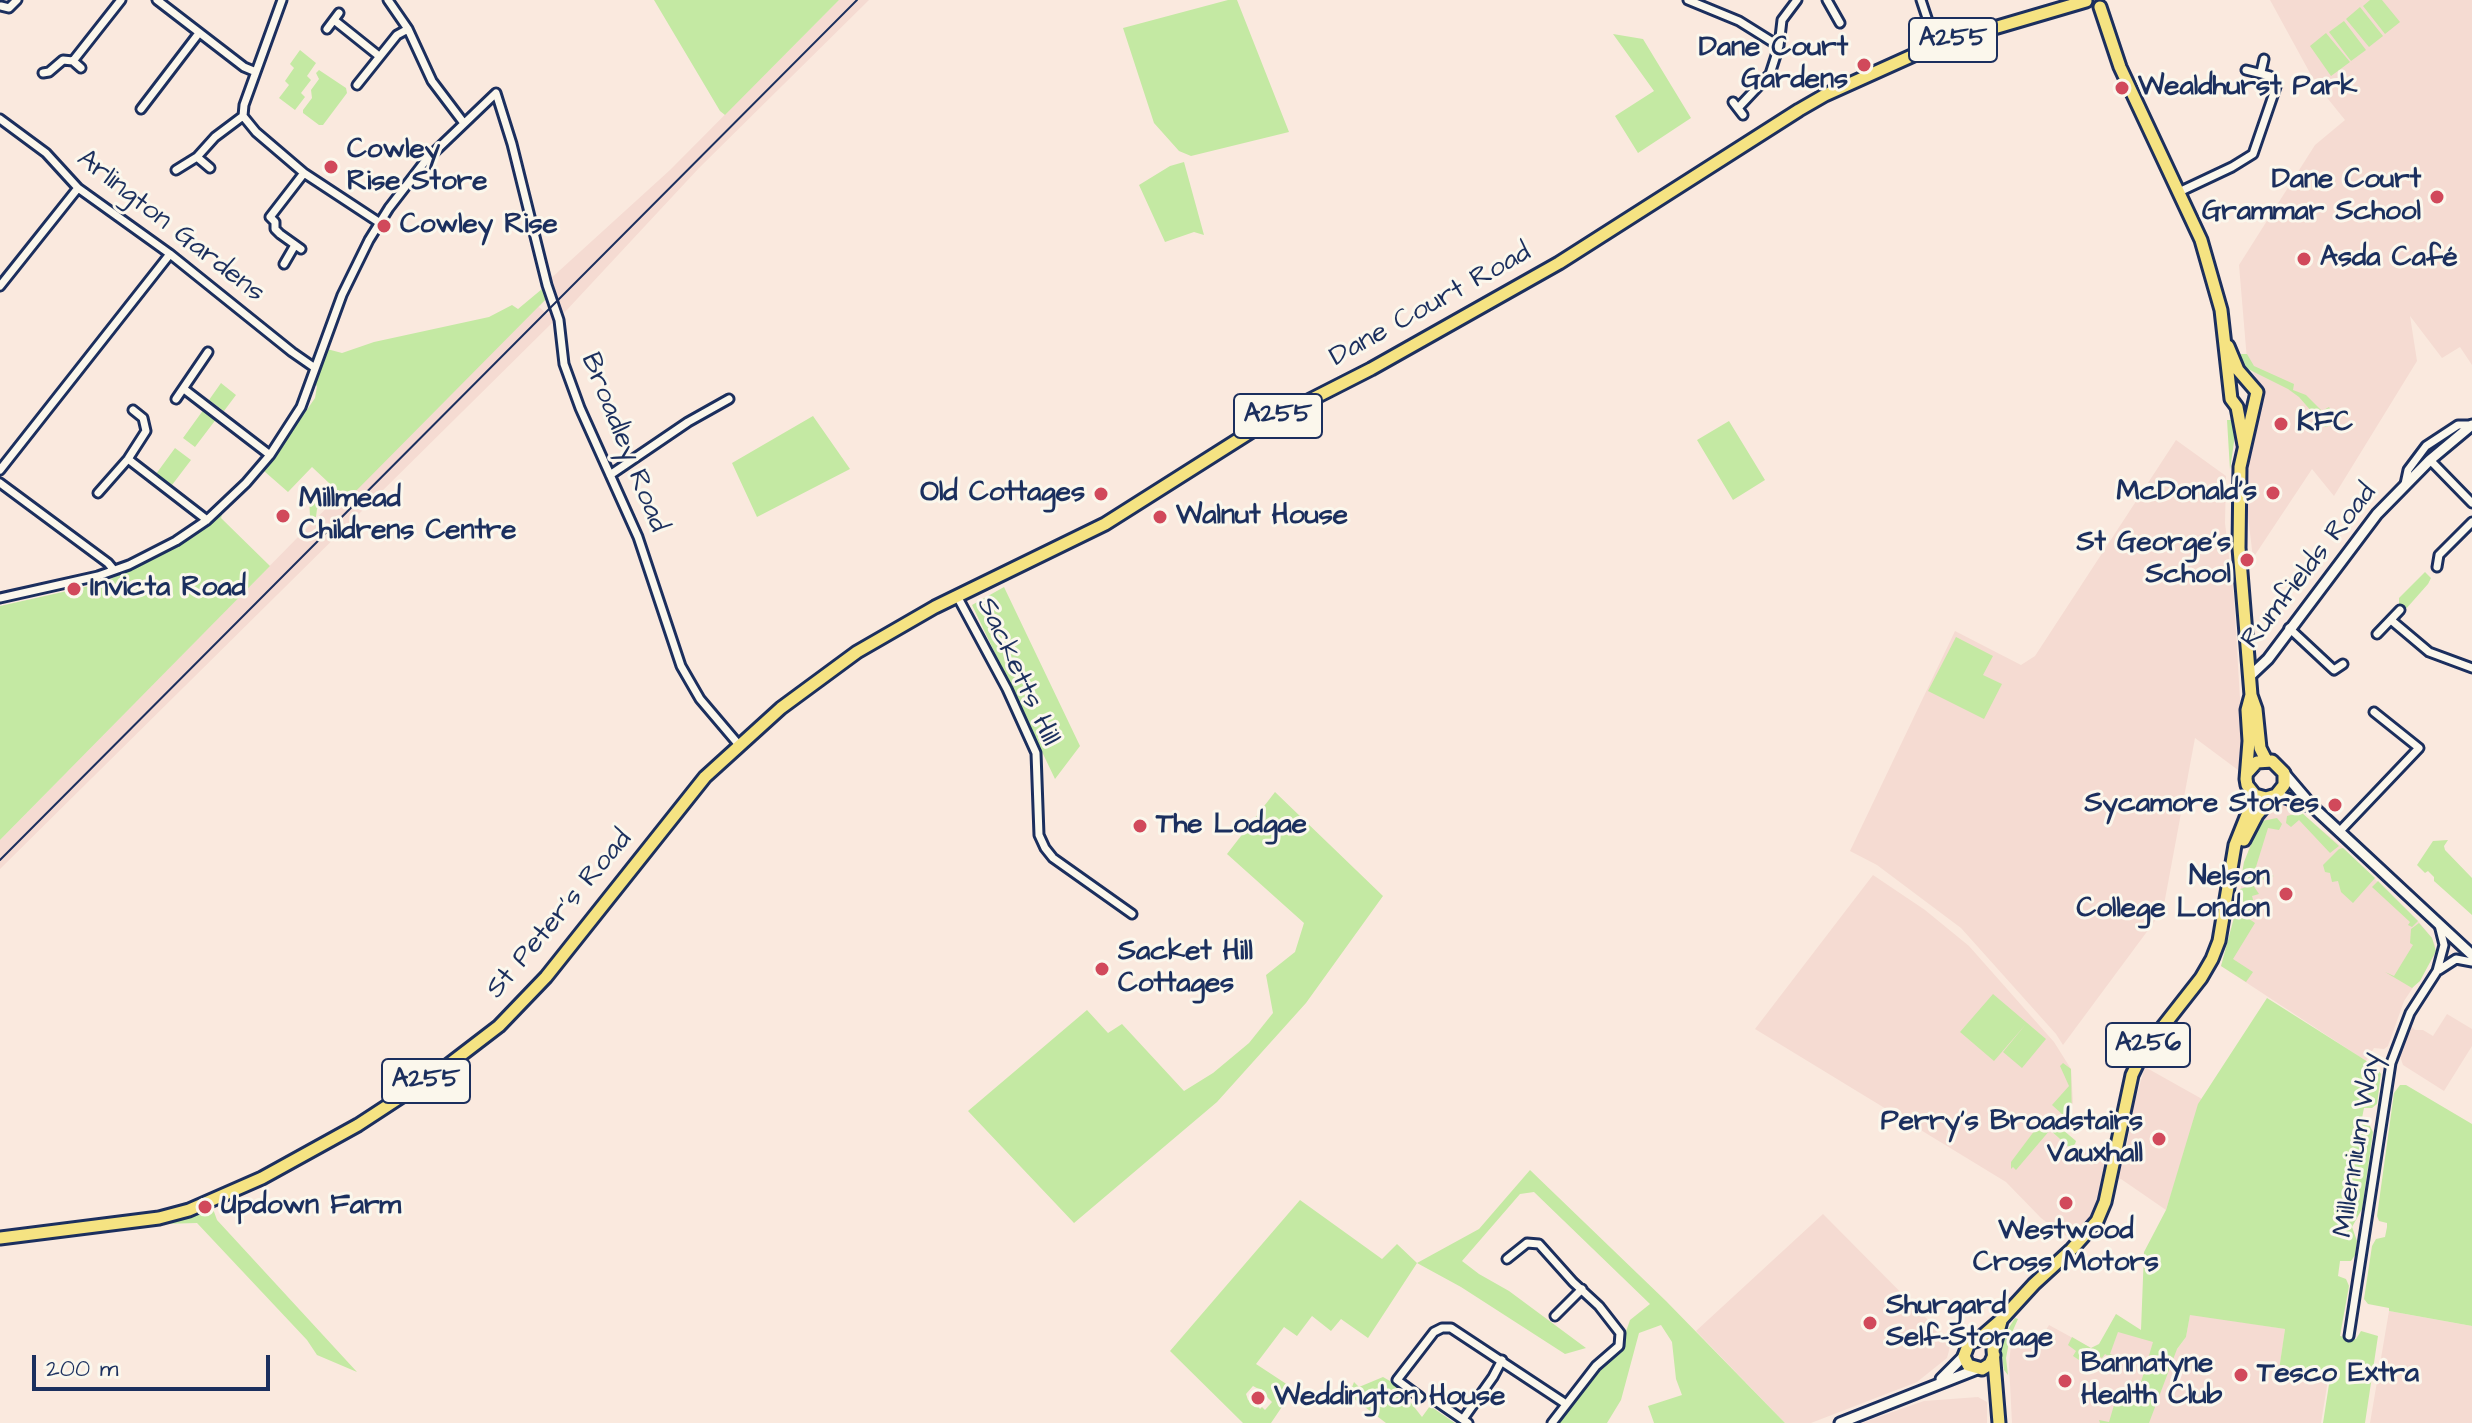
<!DOCTYPE html>
<meta charset="utf-8">
<style>
body{margin:0}
#map{position:relative;width:2472px;height:1423px;overflow:hidden;background:#fae9de;font-family:"Architects Daughter",sans-serif}
canvas{display:block}
.scale{position:absolute;left:32px;top:1355px;width:238px;height:36px;box-sizing:border-box;border:4px solid #1b2f5e;border-top:0;padding-left:10px;font-size:24px;line-height:28px;white-space:nowrap;color:#1b2f5e;-webkit-text-stroke:6px #fbf7ec;paint-order:stroke}
</style>
<div id="map">
<canvas width="2472" height="1423"></canvas>
<div class="scale">200 m</div>
</div>
<script>
const c = document.querySelector('canvas').getContext('2d');
c.lineJoin = 'round';
function paint(path, color) { c.fillStyle = color; c.fill(path, 'evenodd'); }
const shape = rows => new Path2D(rows.map(r => 'M' + r).join(''));
function stroke(path, color, width, dash) { c.strokeStyle = color; c.lineWidth = width; c.lineCap = dash ? 'butt' : 'round'; c.setLineDash(dash || []); c.stroke(path); }
function drawText(font, color, halo, rows, align = 'center') {
  c.font = font + ' "Architects Daughter",sans-serif'; c.lineWidth = 6; c.setLineDash([]); c.textBaseline = 'middle'; c.strokeStyle = halo; c.fillStyle = color; for (const [text, x, y, turn = 0] of rows) {
    c.save(); c.translate(x, y); c.rotate((+turn || 0) * Math.PI / 180); c.textAlign = isNaN(turn) ? turn : align; if (halo) c.strokeText(text, 0, 0); c.fillText(text, 0, 0); c.restore();
  }
}
paint(shape([
 [839,0,869,0,699,168,564,313,558,305,548,281,670,170],
 [2270,0,2472,0,2472,365,2460,347,2442,358,2410,316,2417,361,2334,496,2312,469,2253,558,2247,508,2249,463,2262,390,2247,360,2239,265,2315,145,2345,120,2316,84],
 [542,289,547,298,539,307,547,314,552,310,555,320,0,869,0,840],
 [2176,440,2226,476,2225,523,2234,599,2242,732,2238,770,2195,738,2163,910,2063,1045,2056,1034,1961,928,1877,865,1850,851,1955,631,2021,665,2035,656],
 [2285,804,2298,810,2343,848,2418,921,2432,938,2435,945,2434,956,2404,1001,2388,1046,2384,1049,2374,1048,2366,1061,2221,966,2235,917,2249,848,2263,818,2277,805],
 [1873,875,1925,910,1969,946,2054,1042,2071,1069,2073,1103,2050,1130,2075,1153,2081,1155,2085,1149,2125,1157,2134,1104,2145,1067,2202,1099,2166,1210,2121,1179,2102,1182,2097,1204,2090,1217,2073,1237,2063,1235,2041,1218,2006,1182,1755,1029],
 [2447,1014,2472,1029,2472,1046,2444,1091,2403,1065,2400,1056,2411,1026,2415,1030,2423,1030,2433,1036],
 [1823,1214,1951,1343,1947,1358,1917,1382,1811,1423,1785,1423,1696,1331],
 [2389,1311,2472,1326,2472,1423,2370,1423],
 [2116,1314,2141,1331,2177,1349,2186,1337,2190,1314,2285,1329,2279,1372,2328,1380,2321,1423,2012,1423,2009,1364,2012,1335,2038,1343,2049,1325,2091,1348,2100,1344],
 [1978,1397,1987,1402,1987,1423,1861,1423,1924,1401]
]), '#f5dbd2');
paint(shape([
 [654,0,839,0,725,115,720,111],
 [1228,0,1237,0,1289,132,1191,156,1179,151,1154,123,1123,28],
 [2370,0,2382,0,2400,22,2385,34,2363,6],
 [2360,7,2383,36,2369,47,2346,19],
 [2344,21,2366,50,2351,61,2329,32],
 [2326,33,2350,62,2331,76,2310,46],
 [1613,34,1643,39,1691,118,1638,153,1615,116,1654,91],
 [300,50,316,63,307,76,311,80,301,93,305,97,295,110,279,98,289,85,285,81,294,68,290,64],
 [319,70,346,88,347,93,323,125,319,125,303,113,303,110,312,98,311,90,319,79,316,73],
 [1184,162,1204,235,1194,232,1165,242,1139,185,1170,166],
 [542,289,547,298,347,500,312,467,288,492,264,471,302,413,304,414,315,398,317,386,314,384,327,349,342,353,374,342,489,317,512,305,518,309],
 [2241,354,2247,354,2254,366,2294,384,2293,390,2306,395,2322,411,2329,407,2339,423,2325,427,2299,397,2288,389,2246,368,2241,363],
 [221,383,236,395,224,411,209,400],
 [204,409,217,418,195,447,183,438],
 [813,416,850,469,757,517,732,463],
 [2227,420,2234,420,2236,428,2230,470],
 [1729,421,1765,480,1733,500,1697,440],
 [175,448,191,460,172,485,156,474],
 [327,488,333,491,331,498,324,508,317,509,316,517,310,517,309,494,322,499],
 [222,515,221,518,270,566,0,840,0,606,103,583,172,547],
 [2425,572,2431,578,2428,584,2405,610,2399,604,2399,598],
 [1004,587,1080,746,1055,779,972,605],
 [1956,637,1993,656,1983,675,2002,684,1984,719,1928,691],
 [1275,792,1383,896,1306,1003,1217,1102,1074,1223,968,1111,1087,1010,1108,1033,1122,1024,1184,1091,1213,1073,1249,1043,1273,1013,1266,975,1295,952,1304,923,1227,854],
 [2301,812,2339,846,2330,853,2299,820,2291,827,2286,823,2287,816],
 [2277,818,2282,824,2279,830,2268,828,2255,870,2274,876,2262,880,2257,878,2253,883,2240,885,2244,862,2258,827,2262,821],
 [2448,840,2444,846,2445,850,2472,878,2472,915,2434,881,2434,877,2428,871,2425,873,2417,865,2433,841],
 [2343,848,2375,878,2353,903,2341,892,2338,881,2332,882,2330,873,2325,872,2323,865,2339,849],
 [2378,881,2418,921,2412,927,2408,925,2410,922,2372,887],
 [2253,885,2259,894,2252,896,2255,907,2249,916,2237,908,2240,889],
 [2236,910,2255,923,2233,959,2253,972,2246,982,2221,966],
 [2419,923,2432,938,2436,951,2420,981,2412,988,2385,972,2394,976,2413,945,2410,943,2411,929],
 [1993,994,2046,1039,2022,1068,2003,1052,2026,1024,1994,1061,1960,1032],
 [2267,998,2376,1067,2381,1074,2377,1104,2372,1108,2364,1108,2361,1123,2370,1126,2373,1132,2362,1209,2352,1227,2357,1241,2355,1255,2351,1261,2340,1261,2338,1276,2346,1279,2349,1286,2340,1336,2356,1339,2361,1331,2378,1336,2365,1423,2323,1423,2330,1378,2279,1370,2285,1329,2190,1315,2186,1337,2177,1349,2149,1423,2100,1423,2099,1420,2109,1422,2117,1395,2136,1399,2153,1342,2118,1332,2110,1354,2115,1356,2114,1359,2105,1354,2102,1358,2098,1356,2094,1361,2089,1358,2085,1364,2073,1356,2076,1351,2068,1345,2072,1337,2091,1348,2099,1344,2116,1314,2141,1330,2144,1252,2166,1210,2198,1104],
 [2063,1063,2071,1069,2072,1123,2052,1105,2069,1086,2060,1066],
 [2400,1085,2406,1085,2472,1124,2472,1326,2389,1311,2389,1308,2368,1304,2364,1299,2372,1246,2376,1239,2385,1237,2387,1227,2387,1223,2379,1221,2377,1216,2394,1093],
 [2044,1118,2049,1118,2076,1141,2075,1144,2070,1148,2050,1130,2016,1170,2013,1167,2011,1169,2011,1162],
 [1530,1170,1666,1301,1785,1423,1654,1423,1648,1406,1682,1395,1676,1379,1672,1342,1661,1325,1639,1333,1621,1400,1607,1423,1557,1423,1593,1374,1619,1352,1630,1320,1650,1304,1534,1192,1520,1194,1462,1261,1479,1274,1509,1291,1586,1348,1565,1354,1461,1287,1417,1263,1368,1338,1341,1319,1331,1331,1312,1316,1297,1336,1284,1327,1256,1364,1294,1389,1271,1423,1243,1423,1170,1351,1300,1200,1382,1259,1397,1244,1417,1263,1479,1229],
 [1253,1386,1266,1393,1265,1395,1272,1402,1265,1410,1262,1407,1260,1409,1254,1401,1252,1403,1248,1400,1246,1394],
 [207,1206,213,1209,217,1220,357,1372,317,1355,307,1340,197,1223,162,1224,162,1218],
 [2015,1318,2018,1319,2010,1337,2006,1358,2008,1375,2004,1370,2000,1342],
 [1383,1377,1397,1385,1422,1417,1430,1406,1455,1423,1386,1423,1349,1395,1354,1382,1359,1387]
]), '#c4e9a3');
const minor = shape([
 [157,0,244,67,256,72],
 [388,0,408,29,432,81,463,122],
 [1688,0,1739,21,1779,46],
 [1827,0,1840,23],
 [1921,0,1936,45],
 [1,6,9,8,17,0],
 [334,20,379,56],
 [327,29,339,13],
 [81,68,73,61,121,0],
 [2261,72,2264,59],
 [43,73,49,72,63,60,73,61],
 [357,85,397,35,408,29],
 [1733,102,1743,115],
 [1738,108,1770,74,1779,46,1782,20,1797,0],
 [141,109,199,33],
 [243,116,256,132,304,173,380,223],
 [243,116,244,105,282,0],
 [0,119,46,153,78,188,170,254,292,352,315,368],
 [210,168,197,157,215,137,243,116],
 [176,170,197,157],
 [2179,192,2232,167,2253,154,2276,87,2270,76,2246,70],
 [301,249,280,234,275,229,275,222,270,217,304,173],
 [284,264,295,245],
 [0,286,78,188],
 [184,389,270,455],
 [176,399,208,352],
 [128,459,207,520],
 [2430,460,2472,503],
 [0,470,170,254],
 [610,475,688,422,729,399],
 [0,483,108,563,113,569],
 [2405,484,2408,470,2426,446,2458,425,2472,425],
 [98,493,128,459,146,431,143,418,133,410],
 [2437,567,2439,555,2472,522],
 [957,596,1007,689,1036,753,1039,835,1045,848,1053,858,1132,914],
 [0,598,98,576,129,565,176,541,207,520,246,483,270,455,301,407,342,295,369,240,389,208,426,160,496,93,512,144,547,285,559,320,564,364,580,408,638,537,681,666,700,699,739,745],
 [2391,620,2429,652,2472,668],
 [2289,628,2334,670,2343,664],
 [2377,634,2400,610],
 [2339,832,2419,748,2374,712],
 [2439,970,2456,959,2472,962],
 [1507,1259,1527,1243,1539,1244,1573,1282,1599,1306,1620,1333,1619,1346,1596,1366,1552,1423],
 [1555,1316,1582,1289],
 [2349,1336,2391,1063,2410,1013,2437,971,2444,945,2439,925],
 [1420,1397,1397,1380,1434,1332,1442,1328,1451,1328,1566,1404],
 [1436,1401,1468,1423],
 [1463,1419,1493,1377,1502,1360]
]);
const tertiary = shape([
 [2250,676,2268,659,2377,514,2430,460,2472,425],
 [2284,773,2313,807,2472,955],
 [2276,795,2309,806],
 [1941,1379,1964,1356],
 [1840,1423,1977,1369]
]);
const primary = shape([
 [2100,7,2120,67,2201,240,2221,310,2231,399,2237,407,2244,445],
 [2228,346,2238,370,2257,392,2240,467,2239,548,2251,695,2256,709,2260,748,2266,760],
 [2247,773,2257,762,2272,761,2284,773,2284,785,2276,795,2266,798,2255,795,2247,785,2246,779,2249,741,2247,710,2251,695],
 [2244,840,2257,815,2272,797],
 [0,1238,159,1218,189,1210,262,1178,358,1125,439,1072,499,1026,546,977,705,777,781,708,857,652,935,607,1105,524,1263,424,1371,369,1559,263,1799,110,1825,95,1936,45,2086,1],
 [1994,1355,1990,1364,1982,1369,1968,1365,1964,1356,1969,1343,1978,1340,2001,1320,2034,1284,2072,1249,2097,1221,2105,1202,2132,1075,2143,1052,2201,978,2212,959,2219,941,2235,845,2255,795],
 [1999,1423,1993,1350,2001,1321]
]);
stroke(minor, '#1b2f5e', 13);
stroke(tertiary, '#1b2f5e', 15);
stroke(primary, '#1b2f5e', 17);
stroke(minor, '#fbf7ec', 7);
stroke(tertiary, '#fbf7ec', 9);
stroke(primary, '#f5e382', 11);
stroke(shape([
 [0,860,857,0]
]), '#1b2f5e', 2);
for (const [x, y, r, color] of [
 [1864,65,8,"#d1495b"],
 [2122,88,8,"#d1495b"],
 [331,167,8,"#d1495b"],
 [2437,197,8,"#d1495b"],
 [384,226,8,"#d1495b"],
 [2304,259,8,"#d1495b"],
 [2281,424,8,"#d1495b"],
 [2273,493,8,"#d1495b"],
 [1101,494,8,"#d1495b"],
 [283,516,8,"#d1495b"],
 [1160,517,8,"#d1495b"],
 [2247,560,8,"#d1495b"],
 [74,589,8,"#d1495b"],
 [2335,805,8,"#d1495b"],
 [1140,826,8,"#d1495b"],
 [2286,894,8,"#d1495b"],
 [1102,969,8,"#d1495b"],
 [2159,1139,8,"#d1495b"],
 [2066,1203,8,"#d1495b"],
 [205,1207,8,"#d1495b"],
 [1870,1323,8,"#d1495b"],
 [2241,1375,8,"#d1495b"],
 [2065,1381,8,"#d1495b"],
 [1258,1398,8,"#d1495b"]
]) { const dot = new Path2D(); dot.arc(x, y, r, 0, 2 * Math.PI); c.fillStyle = color; c.fill(dot); stroke(dot, '#fbf7ec', 3); }
for (const [x, y, w] of [
 [1953,40,88],
 [1278,416,88],
 [2148,1045,84],
 [426,1081,88]
]) { const box = new Path2D(); box.roundRect(x - w / 2, y - 22, w, 44, 6); c.fillStyle = '#fbf7ec'; c.fill(box); stroke(box, '#1b2f5e', 2); }
drawText('bold 26px', '#1b2f5e', null, [
 ["A255",1953,40],
 ["A255",1278,416],
 ["A256",2148,1045],
 ["A255",426,1081]
]);
drawText('bold 28px', '#1b2f5e', '#fbf7ec', [
 ["Dane Court",1848,49,"right"],
 ["Gardens",1848,81,"right"],
 ["Wealdhurst Park",2138,88],
 ["Cowley",347,151],
 ["Rise Store",347,183],
 ["Dane Court",2421,181,"right"],
 ["Grammar School",2421,213,"right"],
 ["Cowley Rise",400,226],
 ["Asda Café",2320,259],
 ["KFC",2297,424],
 ["McDonald's",2257,493,"right"],
 ["Old Cottages",1085,494,"right"],
 ["Millmead",299,500],
 ["Childrens Centre",299,532],
 ["Walnut House",1176,517],
 ["St George's",2231,544,"right"],
 ["School",2231,576,"right"],
 ["Invicta Road",90,589],
 ["Sycamore Stores",2319,805,"right"],
 ["The Lodgae",1156,826],
 ["Nelson",2270,878,"right"],
 ["College London",2270,910,"right"],
 ["Sacket Hill",1118,953],
 ["Cottages",1118,985],
 ["Perry's Broadstairs",2143,1123,"right"],
 ["Vauxhall",2143,1155,"right"],
 ["Updown Farm",221,1207],
 ["Westwood",2066,1232,"center"],
 ["Cross Motors",2066,1264,"center"],
 ["Shurgard",1886,1307],
 ["Self-Storage",1886,1339],
 ["Bannatyne",2081,1365],
 ["Health Club",2081,1397],
 ["Tesco Extra",2257,1375],
 ["Weddington House",1274,1398]
], 'left');
drawText('28px', '#1b2f5e', '#fbf7ec', [
 ["Arlington Gardens",170,227,38],
 ["Dane Court Road",1431,306,-29],
 ["Broadley Road",623,443,68],
 ["Rumfields Road",2310,567,-52],
 ["Sacketts Hill",1017,672,65],
 ["St Peter's Road",560,915,-50],
 ["Millennium Way",2359,1145,-81]
]);
</script>
